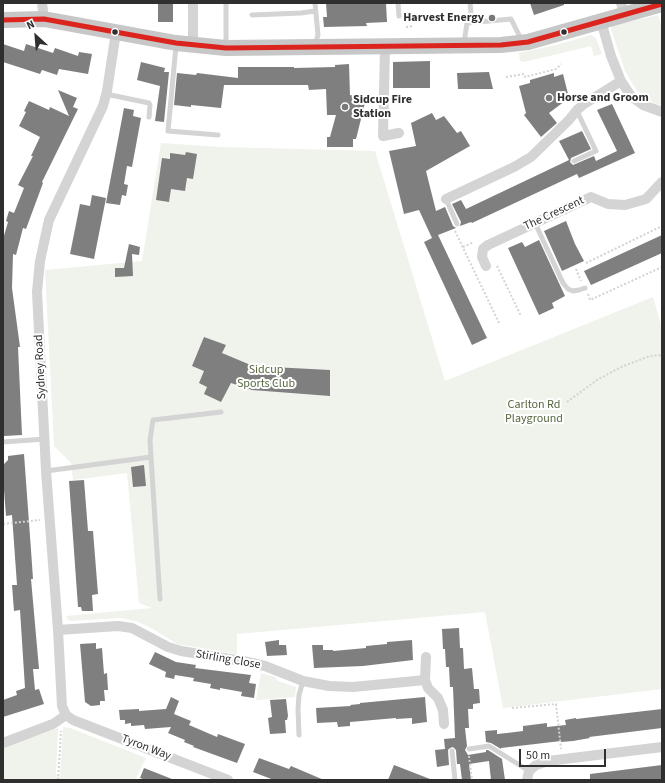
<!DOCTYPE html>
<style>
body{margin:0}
#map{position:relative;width:665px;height:783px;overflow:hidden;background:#fff;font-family:"Source Sans 3",sans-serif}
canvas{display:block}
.frame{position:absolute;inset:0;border:4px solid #2f2f2f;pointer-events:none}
.north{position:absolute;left:16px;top:16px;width:40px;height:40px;-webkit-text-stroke:3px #fff;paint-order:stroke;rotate:334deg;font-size:11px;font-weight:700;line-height:16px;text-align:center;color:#2f2f2f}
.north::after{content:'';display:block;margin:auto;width:14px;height:18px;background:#2f2f2f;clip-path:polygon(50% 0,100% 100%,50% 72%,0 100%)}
.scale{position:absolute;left:519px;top:749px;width:87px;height:18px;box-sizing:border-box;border:2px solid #2f2f2f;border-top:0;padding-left:5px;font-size:12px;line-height:14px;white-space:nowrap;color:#2f2f2f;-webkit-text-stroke:3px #fff;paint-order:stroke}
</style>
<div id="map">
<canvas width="665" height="783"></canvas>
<div class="frame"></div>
<div class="north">N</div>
<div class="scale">50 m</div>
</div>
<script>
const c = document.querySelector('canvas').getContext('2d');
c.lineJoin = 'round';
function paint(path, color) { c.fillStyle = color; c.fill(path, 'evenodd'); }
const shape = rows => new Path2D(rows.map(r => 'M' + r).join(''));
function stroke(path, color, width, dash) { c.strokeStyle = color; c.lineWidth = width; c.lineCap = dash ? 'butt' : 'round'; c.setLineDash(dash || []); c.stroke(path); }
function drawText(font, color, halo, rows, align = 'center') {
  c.font = font + ' "Source Sans 3",sans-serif'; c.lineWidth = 4; c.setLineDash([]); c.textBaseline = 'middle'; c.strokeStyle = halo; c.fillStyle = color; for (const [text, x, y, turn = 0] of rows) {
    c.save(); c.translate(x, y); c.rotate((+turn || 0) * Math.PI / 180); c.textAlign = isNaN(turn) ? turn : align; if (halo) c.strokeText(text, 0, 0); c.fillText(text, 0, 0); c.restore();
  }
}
paint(shape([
 [658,15,662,28,662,106,654,103,637,91,625,71,611,29,612,26],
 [591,35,596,38,602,54,594,56,591,46,524,62,520,61,519,53,556,45],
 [161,143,221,147,375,151,445,381,653,297,662,328,662,689,503,708,485,612,237,634,237,654,177,644,153,629,136,621,121,618,71,621,68,620,66,616,152,608,139,603,127,473,73,480,71,463,54,446,45,270,142,261],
 [261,673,275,677,278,681,296,687,295,697,256,700],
 [63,727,70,728,146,758,136,779,138,780,3,780,3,747,58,728,56,775,60,777]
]), '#f0f2ec');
paint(shape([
 [158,3,173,3,173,22,158,22],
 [326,3,386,3,387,22,366,23,367,26,324,27,323,17,327,17],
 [530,3,564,3,564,5,534,15],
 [3,44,24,51,26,44,53,53,55,48,78,56,79,52,92,54,88,74,59,69,57,75,42,70,40,74,3,62],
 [430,61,430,88,393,88,393,62],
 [141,62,165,68,164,72,169,72,164,122,155,121,160,86,137,80],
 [349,64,350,95,366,99,356,139,353,139,353,147,327,147,327,137,330,137,336,115,327,115,326,89,309,90,308,85,224,85,221,108,191,105,191,107,174,105,177,73,196,75,197,73,238,78,238,67,294,67,294,68,335,67,335,65],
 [489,72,493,89,458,89,457,73],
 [554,73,554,77,563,74,569,98,549,113,557,123,541,137,524,115,526,113,519,86,530,83,530,80],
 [58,90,77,98,73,107,78,109,42,182,43,183,26,229,23,228,16,255,13,254,12,288,20,347,18,347,22,435,4,436,3,239,8,222,6,221,9,211,14,213,24,188,18,185,33,156,31,156,40,137,19,126,26,112,24,111,29,101,49,110,50,107,69,116],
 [612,104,635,153,579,178,577,174,472,223,471,222,460,226,461,222,452,204,461,200,466,209,569,160,559,141,582,131,591,149,571,158,570,162,573,165,594,156,596,161,617,151,597,110],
 [124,108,134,110,133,116,141,118,132,167,127,166,124,184,128,185,126,196,122,195,120,205,106,203],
 [432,113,436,120,444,116,457,133,461,131,470,146,426,171,436,211,445,207,453,226,456,228,438,235,487,338,472,345,424,242,436,236,432,238,419,210,404,214,389,151,416,146,411,123],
 [186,152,197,154,193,179,187,178,185,191,171,189,169,202,156,200,162,158,170,159,170,153,185,155],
 [92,195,106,198,94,259,70,254,80,204,90,206],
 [566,221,575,244,584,261,562,271,544,231],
 [662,235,662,253,591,285,584,271],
 [539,240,565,296,552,303,554,308,539,315,508,248,522,242,525,247],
 [129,244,140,247,139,255,132,254,133,276,115,277,115,268,124,268],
 [204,337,226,345,222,353,253,366,330,370,330,396,252,390,231,383,221,402,204,394,207,387,199,383,204,371,192,366],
 [24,454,31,550,33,579,31,579,39,669,33,669,35,690,39,689,44,704,3,717,3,700,17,695,16,691,25,688,20,610,14,611,12,585,17,585,12,515,6,516,4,490,3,490,3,465,8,460,8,456],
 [144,465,146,486,133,487,131,467],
 [84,480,88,531,93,531,98,594,92,595,93,611,82,611,81,607,78,607,69,481],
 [459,628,460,648,463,648,464,669,472,668,474,689,479,689,480,703,473,704,473,709,468,709,469,728,465,728,467,746,465,750,468,755,486,752,486,750,488,750,502,759,505,780,491,780,489,761,469,764,471,780,462,780,460,764,457,764,456,750,453,747,450,748,448,750,449,765,437,767,435,750,445,749,444,739,455,738,453,687,450,687,449,667,446,667,445,649,443,649,442,629],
 [279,640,279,645,286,645,287,655,267,656,265,642],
 [412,640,413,660,363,666,314,668,312,645,323,645,323,650,333,650,333,651,366,648,366,646,387,644,387,642],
 [96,643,96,649,102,648,104,674,107,673,108,690,104,690,105,701,100,701,100,705,91,706,85,702,80,644],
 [155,652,176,662,196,665,195,668,251,675,249,683,256,684,254,698,241,696,242,692,220,688,220,690,210,688,211,684,193,681,194,678,175,675,174,679,165,677,166,672,149,664],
 [171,697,179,701,174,714,191,721,189,725,217,737,218,734,245,744,237,763,193,747,194,746,184,742,185,740,168,733,171,727,145,729,144,725,131,726,131,723,125,724,125,720,120,720,119,710,139,709,139,711,166,709],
 [425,697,427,722,412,724,412,718,396,719,396,718,350,722,350,726,338,727,337,722,317,723,316,708,351,706,350,705,360,704,360,703],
 [286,699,288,716,287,720,285,720,286,733,270,734,268,718,272,717,270,700],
 [662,709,662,728,589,737,590,738,573,741,561,742,561,741,501,748,501,749,491,743,486,742,485,731,497,730,497,734,507,733,523,731,523,726,547,723,547,727,566,725,565,720,576,718,576,719],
 [259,758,289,769,291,766,324,780,274,780,253,772],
 [394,765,430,779,430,780,388,780],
 [662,765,662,780,590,780,590,774],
 [144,768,172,779,172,780,146,780,140,778]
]), '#7f7f7f');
stroke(shape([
 [406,27,413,26],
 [506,77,524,74,525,77,529,76,556,69,561,64],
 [455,231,499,323],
 [463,247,474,242],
 [586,263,662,226],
 [497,266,521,316],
 [576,269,581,281],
 [588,294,590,300,662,267],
 [567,402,597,380,621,367,650,356,662,355],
 [3,524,40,520],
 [512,708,556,704,561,749],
 [469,756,472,780],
 [58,780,61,731]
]), '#d3d3d3', 2, [2, 2]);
stroke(shape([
 [226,3,226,45],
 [398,3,399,16],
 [252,15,301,13,315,11],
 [467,23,471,13,470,3],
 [464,43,467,23,511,19,522,41],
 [315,45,318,35,315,3],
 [176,46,168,131,218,135],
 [106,94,149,103,150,105,149,117],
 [574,161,596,151,577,111],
 [446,199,457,224],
 [535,223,563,283,568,289,573,291,579,290,585,288],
 [3,442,45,439],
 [151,457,150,440,153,420,221,412],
 [46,471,151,457,160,599],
 [299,735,298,709,299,695,303,681],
 [469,749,489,746,529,771],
 [452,751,455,780]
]), '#d4d4d4', 5);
stroke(shape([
 [42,3,44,19],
 [621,3,624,14],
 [601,21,611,56,621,81,631,96,643,105,662,112],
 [193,45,193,3],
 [385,47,383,136,399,133],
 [446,199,514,167,531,157,569,120,577,110,584,104,621,81],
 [486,266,482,257,483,249,488,245,591,197,608,204,625,205,646,199,662,182],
 [58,630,118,626,132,628,168,647,181,651,243,661,265,666,303,681,329,686,353,687,425,680,428,688,438,698,443,710,444,724],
 [425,680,426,657],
 [66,715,62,706,58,630,46,471,37,292,40,261,49,220,103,106,107,91,116,32],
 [66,715,73,720,228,780],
 [3,743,53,724,66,715],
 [527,780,529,771,536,765,548,761,662,747]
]), '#d4d4d4', 10);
stroke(shape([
 [3,20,44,19,176,43,226,48,501,45,528,42,662,4]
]), '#c7c7c7', 16);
stroke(shape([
 [3,20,44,19,176,43,226,48,501,45,528,42,662,4]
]), '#dc241f', 5);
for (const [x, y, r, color] of [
 [492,18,4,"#787878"],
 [115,32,3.5,"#2f2f2f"],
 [564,32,3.5,"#2f2f2f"],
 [549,98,4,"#787878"],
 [345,107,4,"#787878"]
]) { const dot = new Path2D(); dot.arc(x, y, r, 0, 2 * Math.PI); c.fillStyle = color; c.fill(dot); stroke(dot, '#fff', 1.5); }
drawText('bold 12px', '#2f2f2f', '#fff', [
 ["Harvest Energy",484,18,"right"],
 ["Horse and Groom",557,98],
 ["Sidcup Fire",353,100],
 ["Station",353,114]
], 'left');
drawText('12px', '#2f2f2f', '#fff', [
 ["The Crescent",554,214,-25],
 ["Sydney Road",41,367,-93],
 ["Stirling Close",228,660,10],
 ["Tyron Way",146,748,21]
]);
drawText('12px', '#576840', '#fff', [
 ["Sidcup",266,370],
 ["Sports Club",266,384],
 ["Carlton Rd",534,405],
 ["Playground",534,419]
]);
</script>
